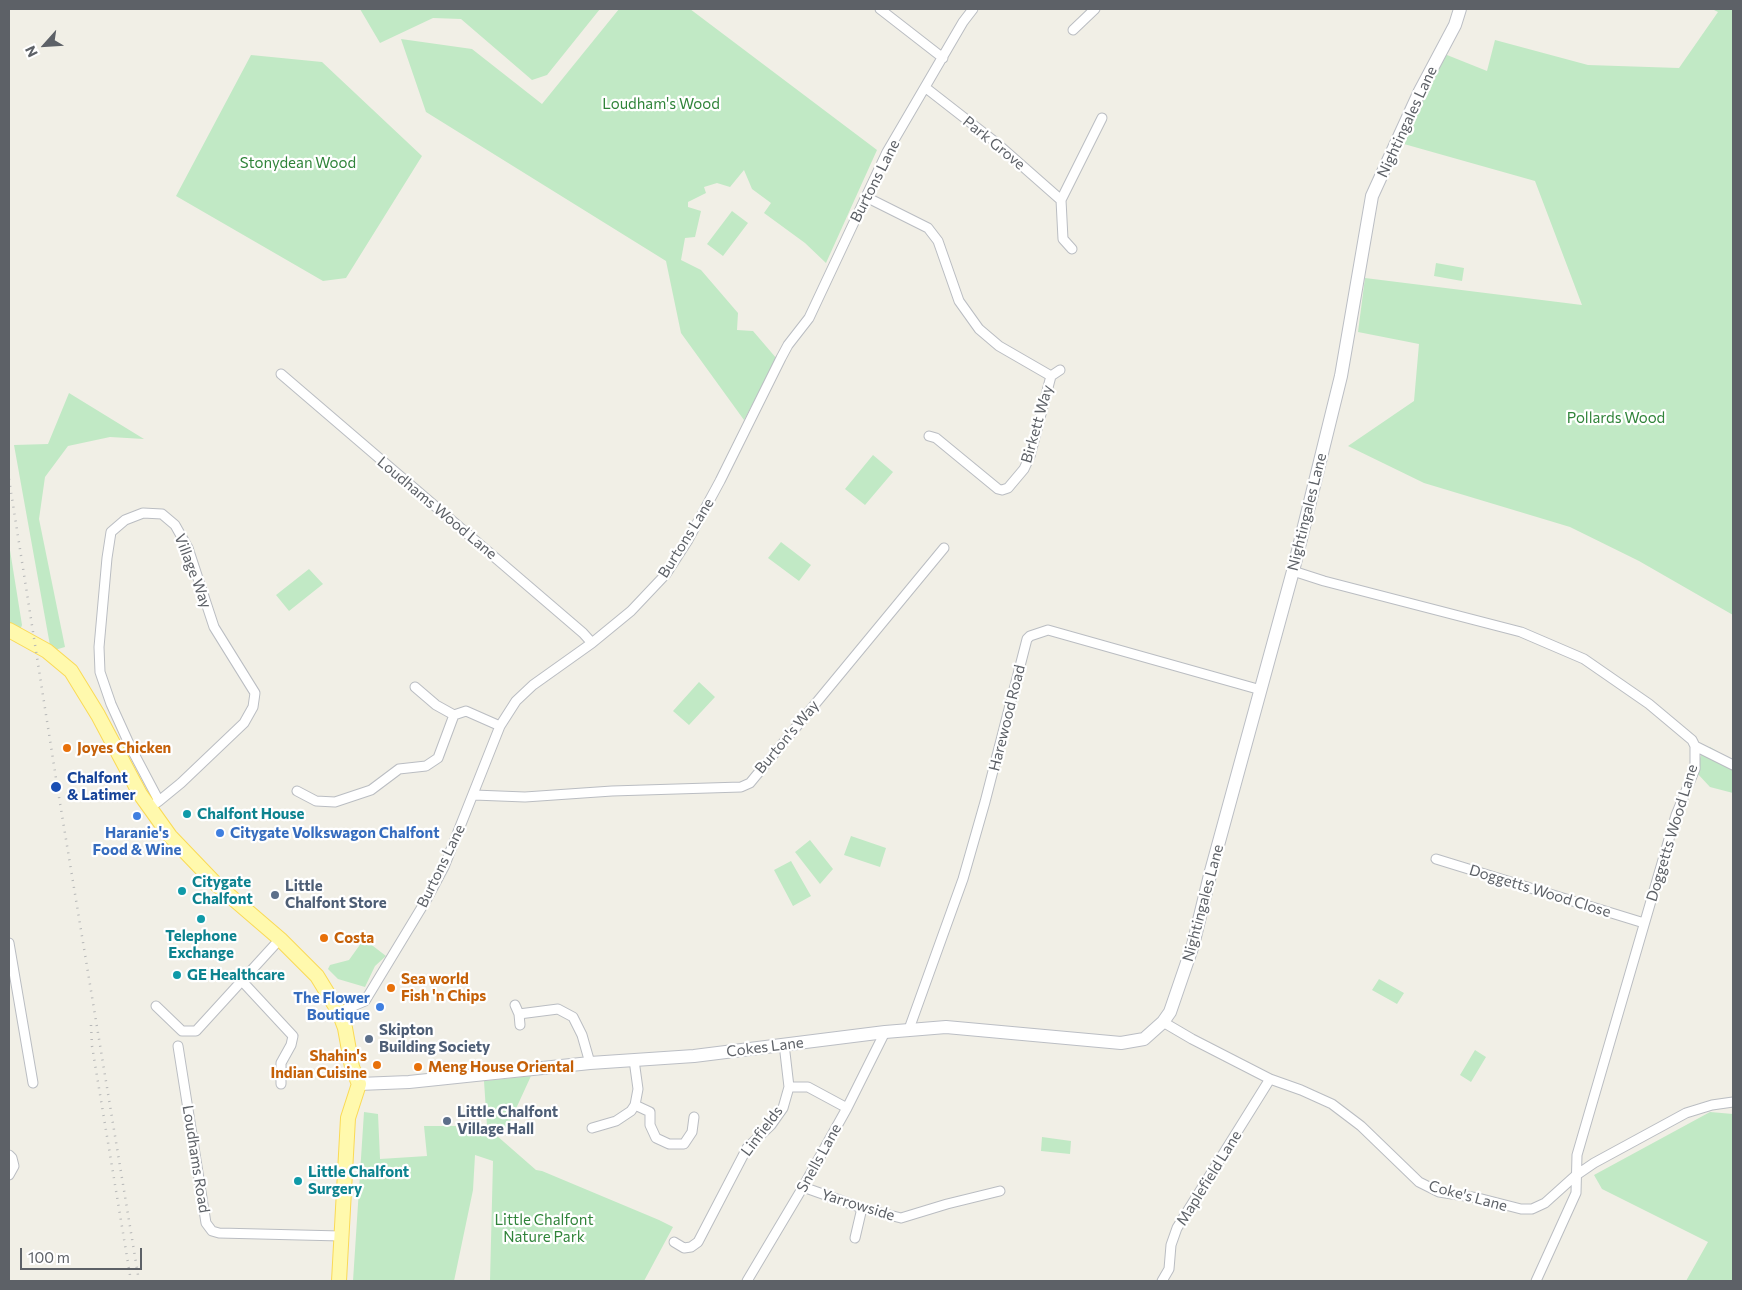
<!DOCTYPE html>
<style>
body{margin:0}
#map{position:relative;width:1742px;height:1290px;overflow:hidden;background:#f1efe6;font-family:Commissioner,sans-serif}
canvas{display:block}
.frame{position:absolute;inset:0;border:10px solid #5d6167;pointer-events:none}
.north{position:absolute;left:20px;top:20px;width:50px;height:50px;-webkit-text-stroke:4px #fff;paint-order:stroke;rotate:244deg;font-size:14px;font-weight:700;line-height:20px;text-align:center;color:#5d6167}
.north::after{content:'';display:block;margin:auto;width:18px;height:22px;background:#5d6167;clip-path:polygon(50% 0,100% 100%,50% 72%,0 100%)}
.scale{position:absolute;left:20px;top:1248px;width:122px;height:22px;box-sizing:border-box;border:2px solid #5d6167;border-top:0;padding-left:6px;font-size:15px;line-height:18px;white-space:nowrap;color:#5d6167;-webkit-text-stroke:4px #fff;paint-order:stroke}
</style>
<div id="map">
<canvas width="1742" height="1290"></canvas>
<div class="frame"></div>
<div class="north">N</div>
<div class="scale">100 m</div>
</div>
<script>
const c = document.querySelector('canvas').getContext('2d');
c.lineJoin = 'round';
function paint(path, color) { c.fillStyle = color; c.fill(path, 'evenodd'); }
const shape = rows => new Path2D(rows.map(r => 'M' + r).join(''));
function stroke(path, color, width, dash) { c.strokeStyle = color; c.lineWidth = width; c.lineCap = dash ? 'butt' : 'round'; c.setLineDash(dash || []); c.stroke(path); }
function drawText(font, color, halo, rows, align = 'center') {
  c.font = font + ' Commissioner,sans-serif'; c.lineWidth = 4.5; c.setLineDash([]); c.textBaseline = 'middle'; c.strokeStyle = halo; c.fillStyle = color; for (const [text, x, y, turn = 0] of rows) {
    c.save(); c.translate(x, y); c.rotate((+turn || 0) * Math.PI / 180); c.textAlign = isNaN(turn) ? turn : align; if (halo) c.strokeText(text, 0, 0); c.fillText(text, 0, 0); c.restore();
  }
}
paint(shape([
 [360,9,600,9,547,75,532,80,461,19,433,18,380,43],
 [619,9,690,9,877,150,826,263,805,243,764,213,771,203,752,189,744,170,730,187,717,183,704,187,706,193,688,202,688,207,701,211,695,237,685,238,681,260,701,270,738,313,737,330,753,331,777,359,744,420,681,333,666,261,426,112,401,39,472,49,542,104],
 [1712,9,1733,9,1733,615,1639,561,1570,527,1424,483,1348,446,1414,401,1419,344,1358,332,1365,278,1582,305,1535,181,1404,144,1442,53,1487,71,1495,40,1588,65,1679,68,1718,12],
 [251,55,322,62,422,156,346,278,323,281,176,196],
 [732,211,748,223,723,256,707,244],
 [1436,263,1464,268,1462,281,1434,276],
 [69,393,144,439,110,437,68,446,45,477,39,519,65,647,51,651,14,445,48,444],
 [873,455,893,472,865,505,845,489],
 [781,542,811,565,799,581,768,558],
 [9,544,22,625,20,630,9,623],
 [309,569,323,584,289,611,276,595],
 [699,682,715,697,689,725,673,711],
 [1710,747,1733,761,1733,793,1710,787,1696,772,1701,755],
 [851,836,886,848,880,867,844,855],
 [810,840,833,869,820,884,795,852],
 [791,861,811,896,793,906,774,870],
 [364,939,386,956,375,966,365,987,338,979,328,969,330,965,349,960],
 [1379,979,1404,993,1397,1004,1372,990],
 [1475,1050,1486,1057,1471,1082,1460,1075],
 [531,1076,508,1126,496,1135,536,1170,542,1171,659,1220,673,1227,644,1281,490,1281,493,1161,475,1155,473,1190,454,1281,353,1281,364,1112,378,1114,380,1159,427,1156,424,1126,487,1126,484,1081],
 [1710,1112,1733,1114,1733,1281,1686,1281,1708,1242,1602,1189,1594,1175],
 [1042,1137,1071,1141,1070,1154,1041,1151]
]), '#c1e9c5');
const street = shape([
 [880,9,943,58],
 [1073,30,1095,9],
 [926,88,994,141,1061,200],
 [866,197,928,228,938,241,959,301,979,329,999,346,1051,376,1030,456,1024,469,1008,488,1002,490,998,489,936,438,929,436],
 [1072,249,1063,239,1061,200,1102,118],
 [281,374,583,633,592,643],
 [1051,376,1060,370],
 [1293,571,1324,581,1521,632,1584,659,1649,704,1692,740,1695,746,1695,769,1676,815,1577,1155,1576,1193,1536,1281],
 [415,687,436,705,454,715],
 [1695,746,1733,765],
 [297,791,316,801,335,802,371,790,399,769,426,766,438,758,454,715,466,711,500,726],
 [474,795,525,797,612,791,741,787,750,783,944,548],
 [149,808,159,801,181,783,244,723,253,707,255,693,214,627,188,548,175,525,162,514,143,513,125,520,111,532,107,558,99,647,100,672,111,704,131,748,159,801],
 [1436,859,1644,923],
 [9,943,33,1083],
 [241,980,293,1036,291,1045,281,1063,281,1084],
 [515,1005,519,1014],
 [156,1006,182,1031,196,1031,280,939],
 [339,1012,365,1001,428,897,444,867,500,726,516,701,533,685,592,643,631,611,666,574,688,540,720,481,781,358,788,345,809,318,887,152,963,22,973,9],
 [1163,1022,1192,1039,1270,1079,1301,1090,1332,1104,1361,1126,1419,1182,1439,1192,1478,1198,1521,1209,1532,1209,1545,1203,1575,1176,1594,1163,1686,1113,1712,1105,1733,1102],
 [520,1025,519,1014,558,1009,573,1017,582,1035,590,1063],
 [909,1029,963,879,985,802,1027,639,1030,636,1048,630,1261,690],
 [178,1046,206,1223,212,1231,219,1233,341,1236],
 [789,1087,808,1087,847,1108],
 [635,1105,650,1112,650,1125,656,1138,669,1144,684,1144,692,1132,694,1117],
 [592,1128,616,1121,631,1111,635,1105,638,1089,634,1060],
 [9,1155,12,1158,14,1166,9,1175],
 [803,1187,862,1208,901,1218,947,1204,1000,1191],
 [855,1238,862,1208],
 [674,1242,684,1248,691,1247,698,1242,747,1148,771,1125,783,1108,789,1087,784,1044],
 [747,1281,803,1187,847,1108,885,1032],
 [1162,1281,1169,1269,1171,1245,1177,1228,1270,1079]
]);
const secondary = shape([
 [359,1084,409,1082,590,1063,694,1056,885,1032,946,1027,1121,1043,1144,1039,1163,1022,1170,1012,1193,945,1211,871,1293,571,1341,376,1372,196,1420,91,1455,25,1460,9]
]);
const primary = shape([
 [9,630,47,651,71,671,98,715,140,794,170,836,216,884,280,939,317,976,339,1012,345,1028,352,1067,359,1084,348,1118,339,1281]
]);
stroke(street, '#babdc2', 11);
stroke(secondary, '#bbbec4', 14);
stroke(primary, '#fada56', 16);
stroke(street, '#fff', 9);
stroke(secondary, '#fff', 12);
stroke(primary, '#fff9ad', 14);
stroke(shape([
 [9,479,58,791,139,1281],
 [91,1025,92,1046,131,1281]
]), '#b7b8b8', 2.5, [1, 6]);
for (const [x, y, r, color] of [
 [67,748,5,"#e8710a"],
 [56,787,6,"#1a4fb4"],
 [187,814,5,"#0f9aa8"],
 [137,816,5,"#3f7fe0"],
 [220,833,5,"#3f7fe0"],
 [182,891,5,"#0f9aa8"],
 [275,895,5,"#5c6f8a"],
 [201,919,5,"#0f9aa8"],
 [324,938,5,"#e8710a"],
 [177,975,5,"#0f9aa8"],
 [391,988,5,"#e8710a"],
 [380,1007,5,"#3f7fe0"],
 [369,1039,5,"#5c6f8a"],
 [377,1065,5,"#e8710a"],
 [418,1067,5,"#e8710a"],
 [447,1121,5,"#5c6f8a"],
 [298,1181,5,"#0f9aa8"]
]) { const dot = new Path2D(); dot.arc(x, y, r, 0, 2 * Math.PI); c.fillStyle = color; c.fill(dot); stroke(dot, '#fff', 2); }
drawText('15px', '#30843a', '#fff', [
 ["Loudham's Wood",661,104],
 ["Stonydean Wood",298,163],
 ["Pollards Wood",1616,418],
 ["Little Chalfont",544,1220],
 ["Nature Park",544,1237]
]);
drawText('15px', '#5d6167', '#fff', [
 ["Nightingales Lane",1407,122,-65],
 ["Park Grove",994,143,39],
 ["Burtons Lane",875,181,-63],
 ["Birkett Way",1037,424,-74],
 ["Loudhams Wood Lane",437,508,40],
 ["Nightingales Lane",1307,512,-76],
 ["Burtons Lane",686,538,-58],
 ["Village Way",193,571,69],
 ["Harewood Road",1007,718,-76],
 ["Burton's Way",787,737,-50],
 ["Doggetts Wood Lane",1672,833,-73],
 ["Burtons Lane",441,866,-64],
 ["Doggetts Wood Close",1540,891,17],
 ["Nightingales Lane",1203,903,-75],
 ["Cokes Lane",765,1047,-7],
 ["Linfields",762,1131,-53],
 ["Snells Lane",819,1158,-61],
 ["Loudhams Road",196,1159,81],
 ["Maplefield Lane",1209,1178,-58],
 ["Coke's Lane",1468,1196,15],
 ["Yarrowside",858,1205,17]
]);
drawText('bold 15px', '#c56008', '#fff', [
 ["Joyes Chicken",77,748],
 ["Costa",334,938],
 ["Sea world",401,979],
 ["Fish 'n Chips",401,996],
 ["Shahin's",367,1056,"right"],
 ["Indian Cuisine",367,1073,"right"],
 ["Meng House Oriental",428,1067]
], 'left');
drawText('bold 15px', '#164399', '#fff', [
 ["Chalfont",67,778],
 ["& Latimer",67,795]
], 'left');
drawText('bold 15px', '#0d838f', '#fff', [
 ["Chalfont House",197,814],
 ["Citygate",192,882],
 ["Chalfont",192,899],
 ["Telephone",201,936,"center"],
 ["Exchange",201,953,"center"],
 ["GE Healthcare",187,975],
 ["Little Chalfont",308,1172],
 ["Surgery",308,1189]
], 'left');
drawText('bold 15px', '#366cbe', '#fff', [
 ["Haranie's",137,833],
 ["Food & Wine",137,850],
 ["Citygate Volkswagon Chalfont",230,833,"left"],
 ["The Flower",370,998,"right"],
 ["Boutique",370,1015,"right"]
]);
drawText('bold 15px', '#4e5e75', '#fff', [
 ["Little",285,886],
 ["Chalfont Store",285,903],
 ["Skipton",379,1030],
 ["Building Society",379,1047],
 ["Little Chalfont",457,1112],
 ["Village Hall",457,1129]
], 'left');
</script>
